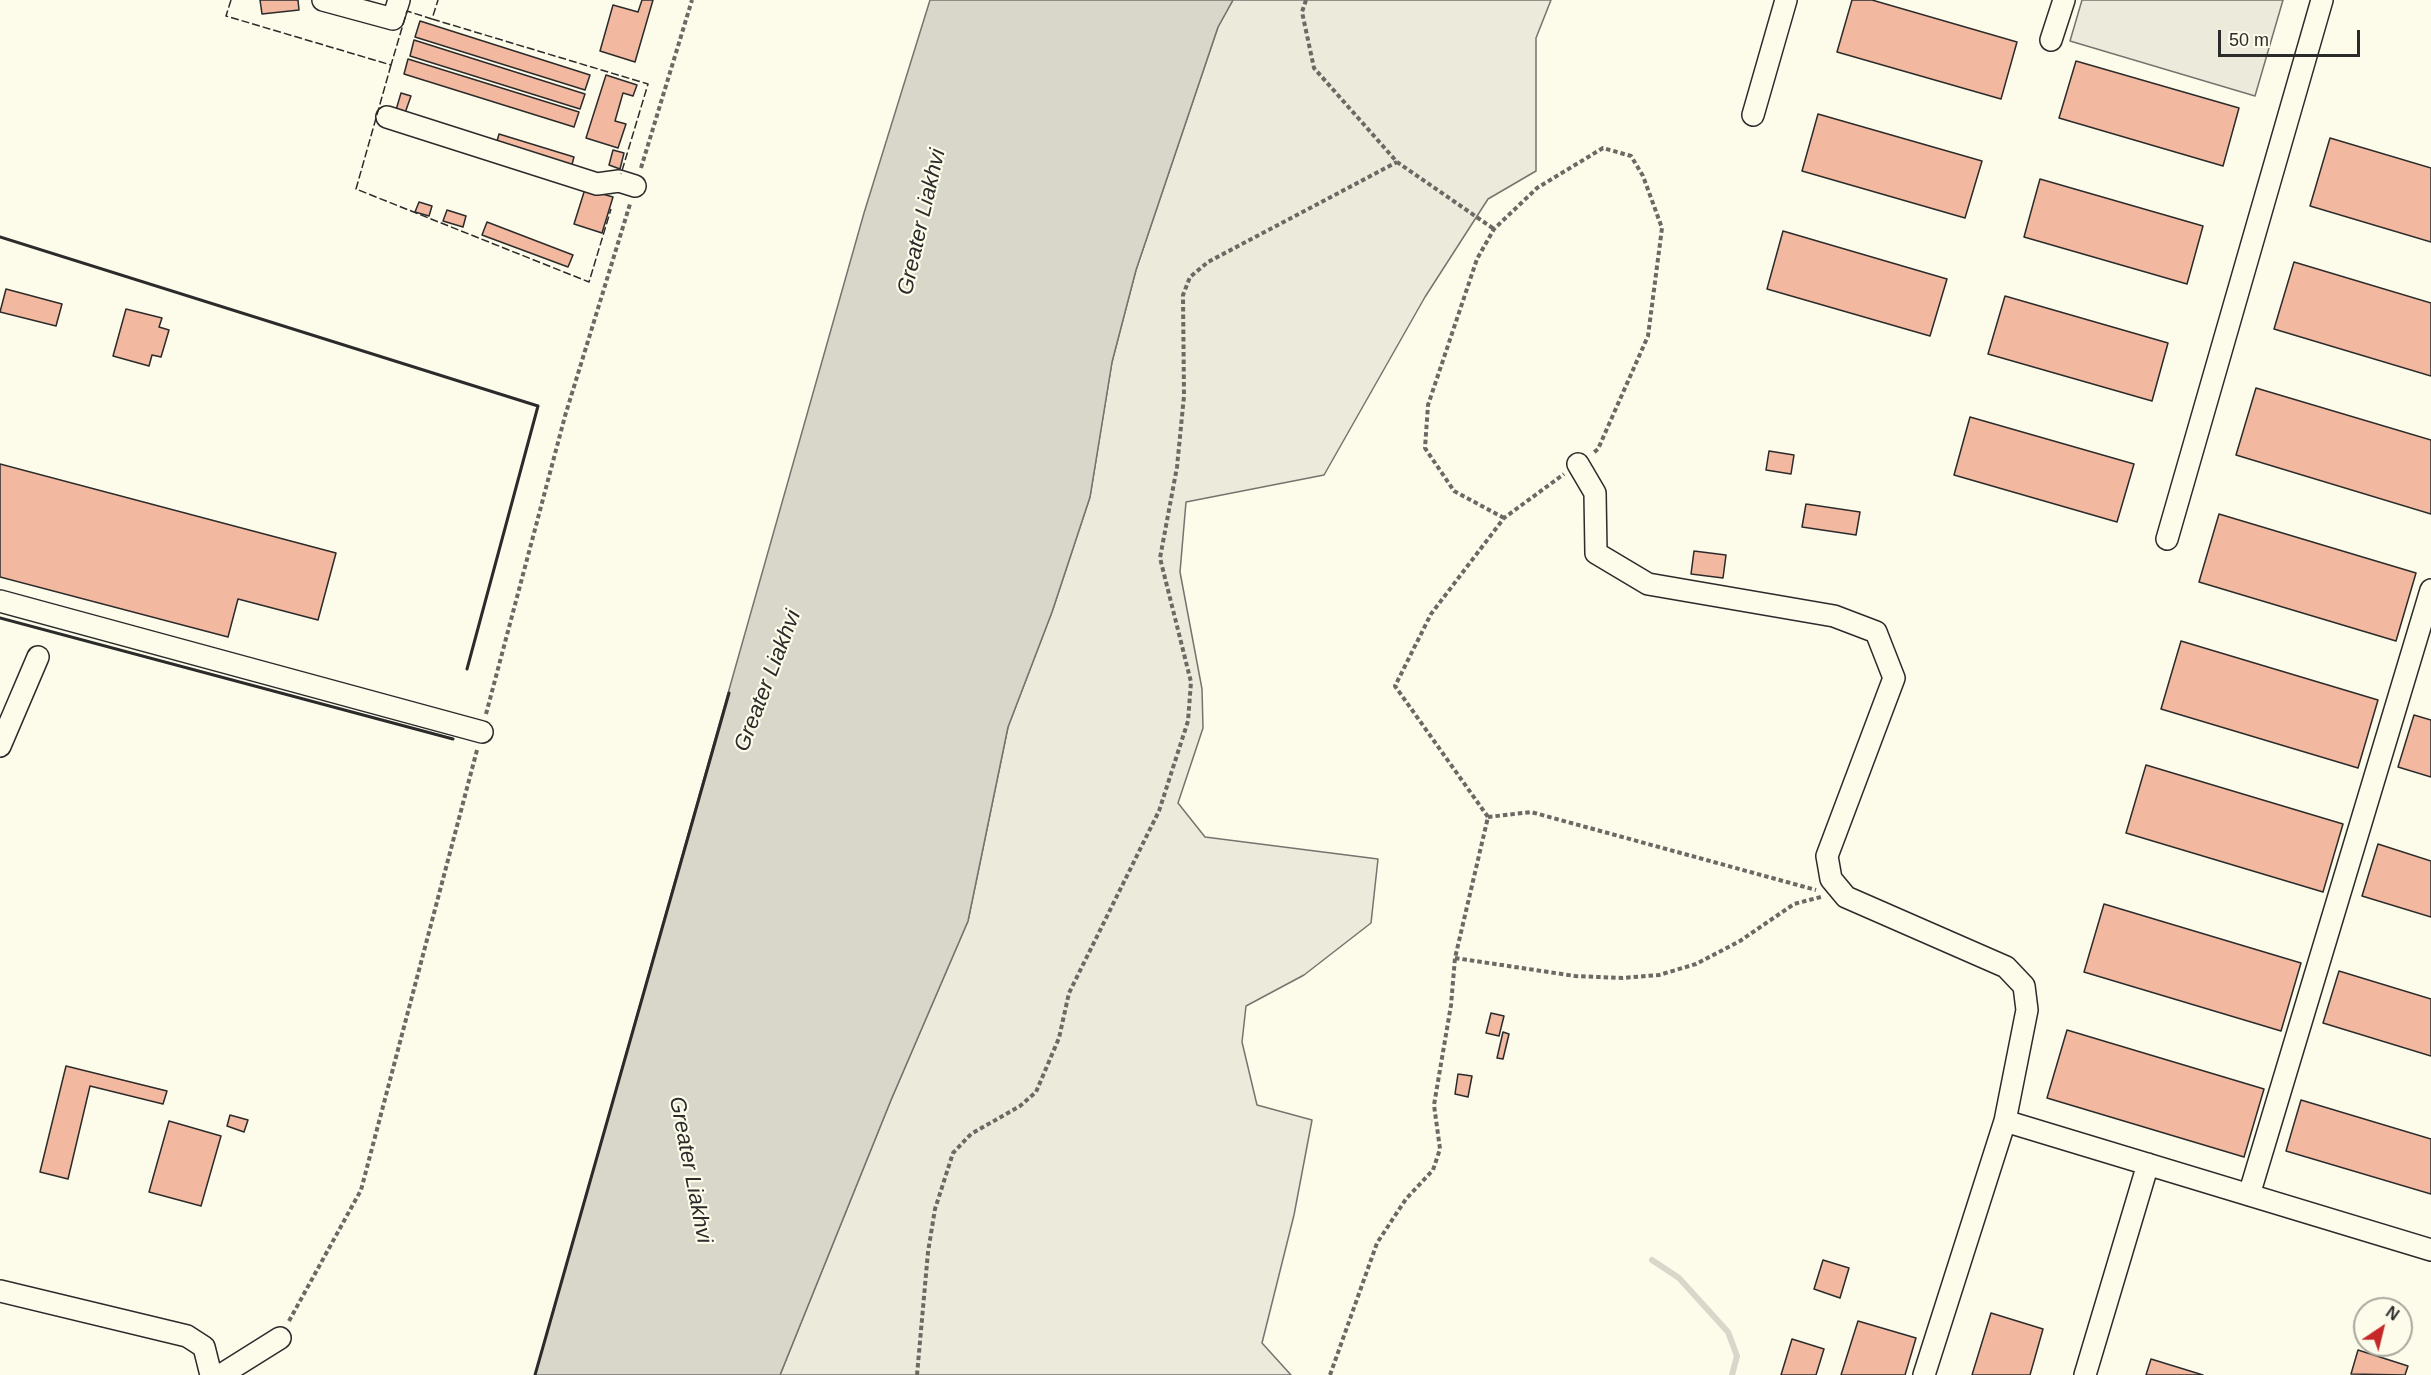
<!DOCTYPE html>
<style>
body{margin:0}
#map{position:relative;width:2431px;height:1375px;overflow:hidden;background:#fdfbea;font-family:Helvetica,sans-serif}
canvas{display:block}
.north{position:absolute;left:2353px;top:1297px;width:60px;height:60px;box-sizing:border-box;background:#fdfbea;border:2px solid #a9a89e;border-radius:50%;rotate:35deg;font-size:16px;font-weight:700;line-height:24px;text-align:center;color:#2b2b2b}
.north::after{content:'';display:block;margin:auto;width:21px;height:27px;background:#c62828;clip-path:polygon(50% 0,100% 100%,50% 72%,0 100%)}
.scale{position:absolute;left:2218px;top:30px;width:142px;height:27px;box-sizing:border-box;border:3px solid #2b2b2b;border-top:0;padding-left:8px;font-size:18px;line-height:21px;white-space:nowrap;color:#2b2b2b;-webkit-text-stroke:4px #fdfbea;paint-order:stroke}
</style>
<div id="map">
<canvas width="2431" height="1375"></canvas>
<div class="north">N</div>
<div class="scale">50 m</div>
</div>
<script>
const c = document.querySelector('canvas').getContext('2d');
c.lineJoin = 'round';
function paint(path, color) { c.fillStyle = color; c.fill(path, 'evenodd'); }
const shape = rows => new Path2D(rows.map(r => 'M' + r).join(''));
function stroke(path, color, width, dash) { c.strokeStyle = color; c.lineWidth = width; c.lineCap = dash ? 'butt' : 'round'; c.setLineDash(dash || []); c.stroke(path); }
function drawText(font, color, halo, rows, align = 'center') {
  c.font = font + ' Helvetica,sans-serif'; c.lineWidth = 4.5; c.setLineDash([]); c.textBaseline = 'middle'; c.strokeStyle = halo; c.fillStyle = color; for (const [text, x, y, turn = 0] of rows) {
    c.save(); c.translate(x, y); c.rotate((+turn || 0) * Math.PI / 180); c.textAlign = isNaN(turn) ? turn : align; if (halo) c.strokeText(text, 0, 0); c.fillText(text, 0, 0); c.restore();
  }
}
const green = shape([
 [1233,0,1551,0,1536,38,1536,171,1488,199,1425,297,1324,475,1186,502,1180,572,1202,689,1203,728,1178,803,1205,837,1378,859,1371,923,1304,975,1246,1006,1242,1042,1257,1105,1312,1120,1294,1215,1262,1343,1291,1375,780,1375,891,1100,968,921,1008,727,1052,612,1090,497,1112,362,1136,270,1218,27,1233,0],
 [2082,0,2283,0,2255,96,2070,41,2082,0]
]);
paint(green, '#ecebdb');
stroke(green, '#74746e', 1.5);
const water = shape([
 [930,0,1233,0,1218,27,1136,270,1112,362,1090,497,1052,612,1008,727,968,921,891,1100,780,1375,535,1375,864,213,930,0]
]);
paint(water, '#d8d7c9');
stroke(water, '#74746e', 1.5);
stroke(shape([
 [1652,1260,1679,1278,1728,1332,1737,1356,1732,1375]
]), '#d8d7c9', 6);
const building = shape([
 [260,0,298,0,299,10,262,14,260,0],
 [642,0,653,0,635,62,600,51,613,5,638,12,642,0],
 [1852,0,1872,0,2017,42,2001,99,1837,52,1852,0],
 [420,21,590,75,585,90,415,37,420,21],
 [414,40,585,94,580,109,410,56,414,40],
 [408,59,579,112,574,127,404,74,408,59],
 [2076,61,2239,108,2223,166,2059,118,2076,61],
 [606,75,637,85,633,96,623,93,615,121,626,124,618,148,586,138,606,75],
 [401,93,411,96,405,113,396,110,401,93],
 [1818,114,1982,161,1965,218,1802,171,1818,114],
 [499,134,574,157,571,168,496,145,499,134],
 [2330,138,2431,168,2431,242,2310,206,2330,138],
 [613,150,624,153,620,169,609,165,613,150],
 [2040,179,2203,226,2187,284,2024,237,2040,179],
 [585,189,613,197,602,233,574,224,585,189],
 [419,202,432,206,429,216,415,212,419,202],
 [447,210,466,216,463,227,443,221,447,210],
 [487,222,573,255,568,267,482,235,487,222],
 [1783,231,1947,279,1930,336,1767,289,1783,231],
 [2294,262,2431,303,2431,376,2274,329,2294,262],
 [6,289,62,304,56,326,0,312,6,289],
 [2005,296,2168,343,2152,401,1988,354,2005,296],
 [126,309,162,318,159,327,169,330,161,357,152,355,149,366,113,356,126,309],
 [2256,388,2431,440,2431,514,2236,455,2256,388],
 [1970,417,2134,464,2117,522,1954,475,1970,417],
 [1769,451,1794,455,1791,474,1766,470,1769,451],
 [0,464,336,553,318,620,238,599,228,637,0,577,0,464],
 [1806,504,1860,512,1856,535,1802,527,1806,504],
 [2219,514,2416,573,2396,641,2199,582,2219,514],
 [1694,551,1726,555,1723,578,1691,574,1694,551],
 [2181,641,2378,700,2358,768,2161,709,2181,641],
 [2414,715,2431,720,2431,777,2398,767,2414,715],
 [2146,765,2343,824,2323,892,2126,833,2146,765],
 [2378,844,2431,861,2431,917,2362,896,2378,844],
 [2104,904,2301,963,2281,1031,2084,972,2104,904],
 [2339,971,2431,999,2431,1056,2323,1023,2339,971],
 [1491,1013,1504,1016,1499,1036,1486,1033,1491,1013],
 [2067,1030,2264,1089,2244,1157,2047,1098,2067,1030],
 [1503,1032,1509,1034,1503,1059,1497,1058,1503,1032],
 [66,1066,167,1091,163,1104,90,1086,68,1179,40,1172,66,1066],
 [1458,1074,1472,1076,1468,1097,1455,1094,1458,1074],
 [2301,1100,2431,1139,2431,1194,2286,1151,2301,1100],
 [230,1115,248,1120,244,1132,227,1126,230,1115],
 [169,1121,221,1136,201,1206,149,1192,169,1121],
 [1823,1260,1849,1268,1840,1298,1814,1289,1823,1260],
 [1991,1313,2043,1329,2030,1375,1972,1375,1991,1313],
 [1858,1321,1916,1338,1905,1375,1841,1375,1858,1321],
 [1792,1339,1824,1349,1816,1375,1781,1375,1792,1339],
 [2358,1350,2408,1366,2405,1375,2351,1374,2358,1350],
 [2151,1359,2203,1375,2146,1375,2151,1359]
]);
paint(building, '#f2b8a0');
stroke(building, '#2b2b2b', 1.5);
const minor = shape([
 [323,0,393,19,399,0],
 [2051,40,2064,0],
 [1753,115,1786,0],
 [387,117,597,184,619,181,635,186],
 [1578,464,1595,493,1596,553,1648,584,1834,616,1876,632,1894,678,1827,856,1831,879,1846,897,2006,967,2024,986,2027,1010,2005,1121,1924,1375],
 [2167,539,2322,0],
 [0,601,482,732],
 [0,746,38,657],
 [2005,1121,2431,1250],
 [2249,1195,2431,590],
 [0,1291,187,1336,204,1347,211,1375],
 [221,1375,280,1338],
 [2085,1375,2148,1164]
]);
stroke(minor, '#2b2b2b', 24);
stroke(shape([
 [1306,0,1302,12,1314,68,1397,162,1494,229],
 [641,168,692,0],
 [1504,518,1454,491,1425,448,1428,405,1477,259,1494,229,1537,188,1603,148,1631,156,1643,176,1662,228,1648,336,1598,449,1592,454],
 [486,714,565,416,630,204],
 [1488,817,1531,812,1816,890],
 [1455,958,1575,976,1622,978,1659,975,1696,964,1740,941,1794,904,1821,897],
 [289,1321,361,1190,477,750],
 [917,1375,928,1252,935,1209,953,1153,971,1134,1020,1106,1036,1092,1059,1038,1069,993,1159,811,1188,721,1191,682,1160,558,1177,467,1184,396,1183,295,1190,277,1208,262,1397,162],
 [1330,1375,1377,1243,1406,1199,1433,1170,1440,1149,1434,1105,1451,1005,1455,958,1488,817,1395,686,1431,614,1504,518,1564,474]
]), '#6a6964', 4, [4.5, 3]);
stroke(minor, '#fdfbea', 21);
stroke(shape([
 [231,0,226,16,391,65,407,11,432,19,438,0],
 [432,19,648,84,621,174],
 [391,65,356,189,589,282,611,209]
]), '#2b2b2b', 1.5, [8, 3]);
stroke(shape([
 [0,237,538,406,467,669],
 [0,618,453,739],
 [535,1375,729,693]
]), '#2b2b2b', 3);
drawText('italic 22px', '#2b2b2b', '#fdfbea', [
 ["Greater Liakhvi",922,222,-77],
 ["Greater Liakhvi",768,681,-69],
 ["Greater Liakhvi",690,1170,79]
]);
</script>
